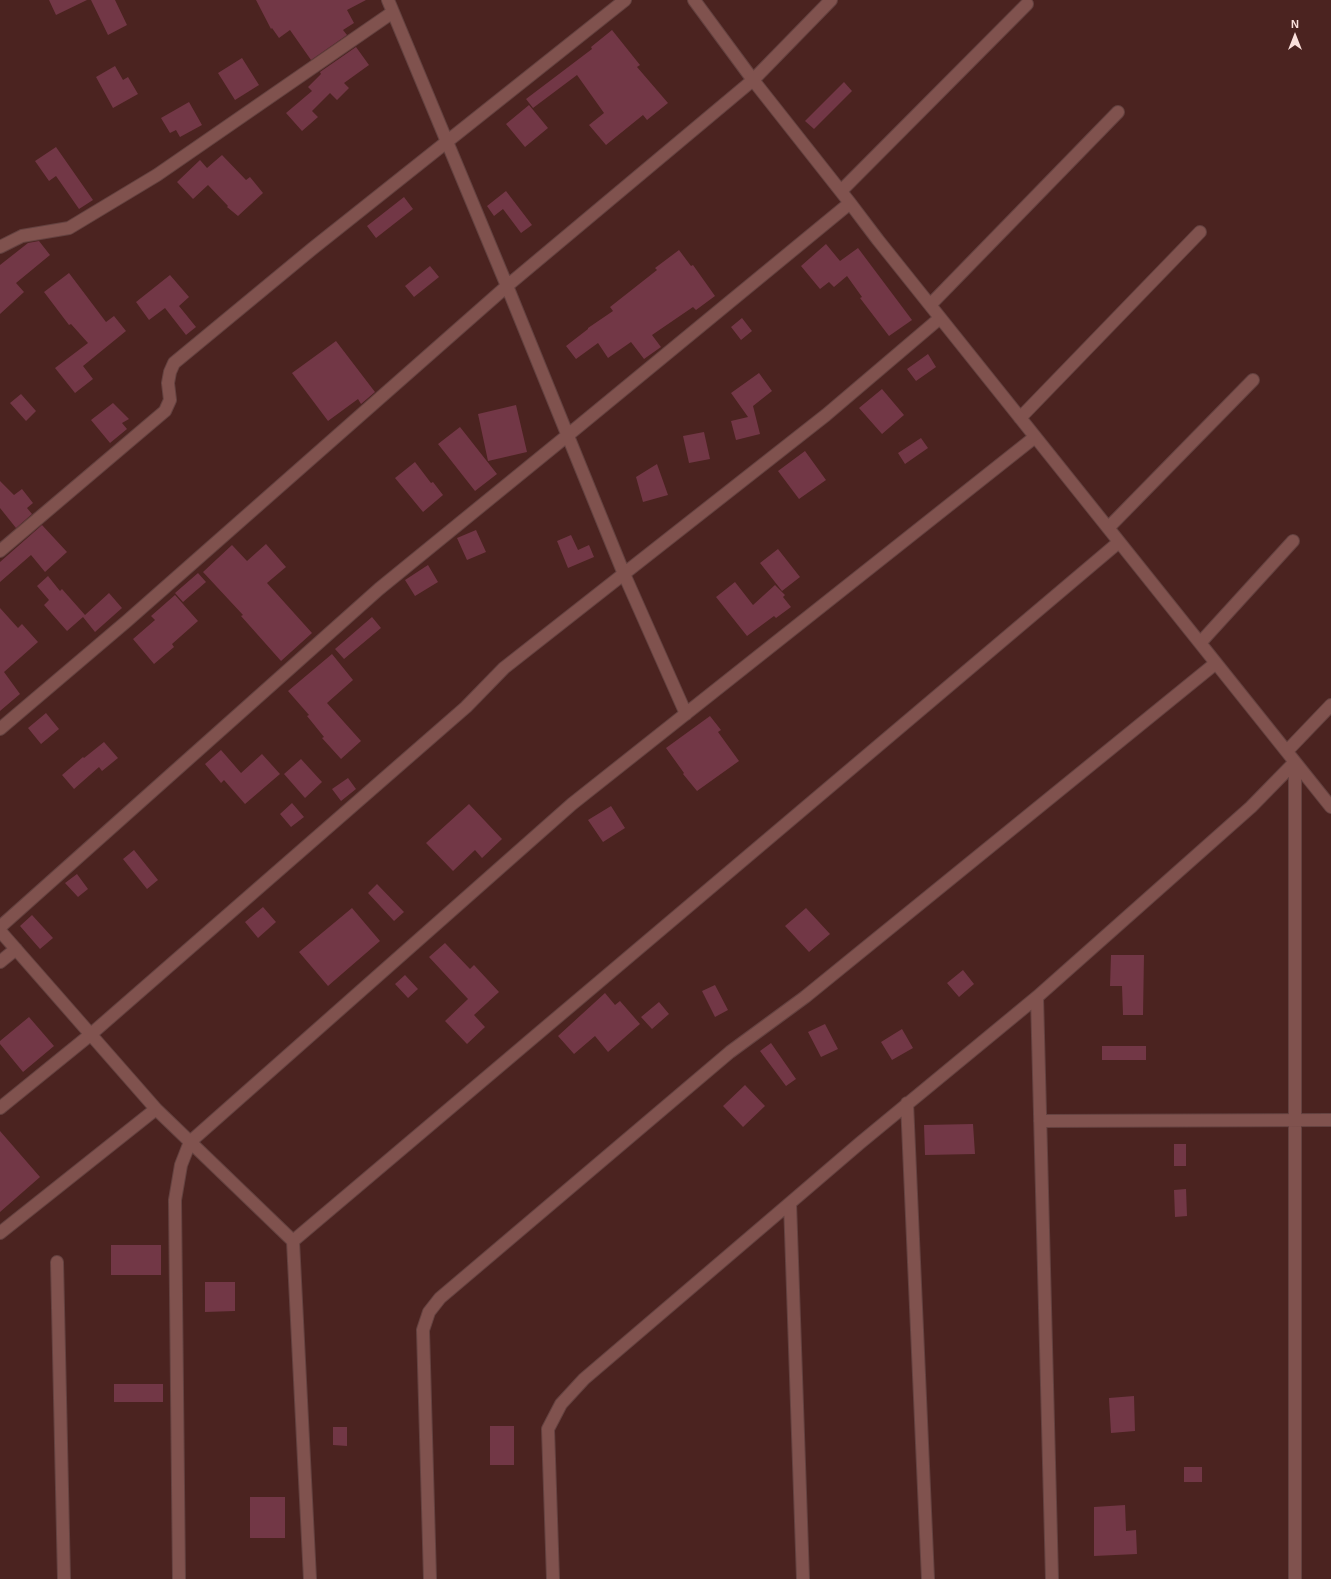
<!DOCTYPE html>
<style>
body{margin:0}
#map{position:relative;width:1331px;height:1579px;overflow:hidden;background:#4b2320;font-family:Arial,sans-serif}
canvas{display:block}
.north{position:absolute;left:1275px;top:16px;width:40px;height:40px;-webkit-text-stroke:3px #4b2320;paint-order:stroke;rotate:0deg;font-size:11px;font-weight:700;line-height:16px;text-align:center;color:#fbe0dc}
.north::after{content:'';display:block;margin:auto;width:14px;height:18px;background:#fbe0dc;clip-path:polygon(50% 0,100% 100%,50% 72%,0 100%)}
</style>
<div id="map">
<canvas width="1331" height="1579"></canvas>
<div class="north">N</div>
</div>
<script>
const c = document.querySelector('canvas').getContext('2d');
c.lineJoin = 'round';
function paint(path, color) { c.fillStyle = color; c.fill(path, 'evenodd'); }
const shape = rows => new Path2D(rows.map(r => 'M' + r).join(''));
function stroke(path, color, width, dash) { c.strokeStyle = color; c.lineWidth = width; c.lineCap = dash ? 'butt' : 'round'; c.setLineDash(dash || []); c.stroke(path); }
paint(shape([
 [49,0,87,0,56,15],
 [91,0,115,0,127,25,108,35],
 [256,0,366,0,347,10,354,23,343,30,347,35,311,60,290,30,279,38,272,28,271,29],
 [612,30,640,65,637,67,668,103,647,120,643,115,606,145,589,125,604,113,577,75,533,108,526,99,592,49,591,47],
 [356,47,369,65,344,83,349,88,337,100,330,93,312,111,318,117,302,131,286,113,312,91,308,87,321,74,320,72],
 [242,58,259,85,235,100,218,73],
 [115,66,123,80,128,77,138,94,113,108,96,77],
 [844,82,852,91,814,129,805,121],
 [189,102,202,125,180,137,176,130,170,133,161,118],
 [529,105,548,128,525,147,506,124],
 [56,147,93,200,79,209,56,176,49,181,35,161],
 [222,155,246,180,250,177,263,193,238,216,227,207,228,206,208,185,193,199,177,182,200,160,207,168],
 [506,191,532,225,521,233,503,209,494,216,487,206],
 [404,197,413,209,376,238,367,226],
 [39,241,50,255,16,283,24,292,0,314,0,265,28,243],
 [826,244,840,261,858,248,912,320,889,336,860,298,862,297,847,276,834,287,829,282,820,289,801,266],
 [679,250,691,266,693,265,715,296,696,310,693,307,652,335,661,347,644,359,631,342,608,358,598,343,576,359,566,346,588,329,588,328,613,311,610,307,657,270,655,268],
 [430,266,439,277,414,297,405,286],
 [69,273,106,322,114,316,126,331,83,366,93,379,75,393,55,368,88,343,71,324,69,325,44,292],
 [170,275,189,297,179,306,196,327,186,335,165,308,149,320,136,302],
 [742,318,752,331,741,340,731,327],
 [336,341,375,392,361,404,358,399,328,421,292,373],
 [928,354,936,367,916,381,907,369],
 [759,373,772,391,753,406,760,434,736,440,731,421,748,417,731,393],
 [882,389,904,415,882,434,859,408],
 [21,394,36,411,26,421,10,403],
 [113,403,129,419,122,423,127,429,110,443,91,420],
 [516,405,527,452,488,461,478,414],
 [460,427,497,474,475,491,438,444],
 [704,432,710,459,689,463,683,436],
 [921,438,928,448,905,464,898,453],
 [805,451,826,480,799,499,778,471],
 [415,462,431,483,433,482,443,495,423,512,395,478],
 [657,464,668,495,643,502,636,477],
 [0,481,14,495,22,489,33,503,27,508,32,514,16,528,0,508],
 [42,525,67,552,45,572,31,555,0,582,0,562],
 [476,530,486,552,467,560,457,538],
 [571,535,578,550,589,545,594,557,568,568,557,541],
 [266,544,286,567,267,583,312,633,281,661,241,616,243,615,203,572,232,545,247,561],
 [778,549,800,577,782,591,760,563],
 [428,565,438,582,415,596,405,580],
 [198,573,206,582,183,602,175,593],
 [48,576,60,591,62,589,85,615,109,593,122,608,95,632,83,617,67,631,44,605,49,600,37,586],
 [735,582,753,605,775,585,785,595,783,597,791,607,776,618,774,616,747,636,716,597],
 [175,595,198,621,172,644,174,647,154,664,133,639,155,620,151,616],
 [0,608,18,628,22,624,38,642,4,672,20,694,0,711],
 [372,617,381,628,344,659,335,649],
 [332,654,353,680,327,703,361,741,341,759,322,738,324,737,307,716,309,715,288,691],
 [46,713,59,729,41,744,28,728],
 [710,716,721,730,718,732,739,761,697,791,683,774,684,773,666,748],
 [104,742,118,758,102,771,99,767,74,789,62,775,83,757,84,758],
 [221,750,241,773,262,754,280,774,245,804,224,780,221,783,205,764],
 [301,759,322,782,305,798,284,774],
 [348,778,356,789,341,801,332,789],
 [292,803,304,817,291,827,280,814],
 [469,804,502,839,482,858,475,850,453,871,426,843],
 [611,806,625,828,603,842,588,820],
 [134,850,158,880,147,889,123,859],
 [77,874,88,889,78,897,65,883],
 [377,884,404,912,394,921,368,893],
 [263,907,276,922,258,938,245,922],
 [352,908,380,941,328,986,299,952],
 [806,908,830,934,809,952,785,926],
 [32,915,53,938,40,949,20,926],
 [445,943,470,969,474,965,499,992,474,1015,485,1027,467,1044,445,1021,468,999,429,957],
 [1111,955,1144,955,1143,1015,1123,1015,1122,986,1110,986],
 [963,970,974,984,959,997,947,983],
 [405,975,418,989,408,998,395,984],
 [715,985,728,1010,715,1017,702,991],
 [605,993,615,1005,620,1001,640,1024,608,1052,595,1036,574,1054,558,1036],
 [659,1002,669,1014,652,1029,641,1017],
 [29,1017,54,1046,23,1072,0,1044,0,1041],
 [825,1024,838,1049,821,1057,808,1032],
 [902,1029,913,1048,892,1060,881,1042],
 [771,1043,796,1079,786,1086,760,1051],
 [1102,1046,1146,1046,1146,1060,1102,1060],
 [745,1085,765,1106,743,1127,723,1106],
 [973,1124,975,1154,925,1155,924,1125],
 [0,1131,40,1177,0,1212],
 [1174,1144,1186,1144,1186,1166,1174,1166],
 [1186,1189,1187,1216,1175,1217,1174,1190],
 [111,1245,161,1245,161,1275,111,1275],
 [205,1282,235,1282,235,1311,205,1312],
 [114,1384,163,1384,163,1402,114,1402],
 [1134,1396,1135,1431,1111,1433,1109,1398],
 [490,1426,514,1426,514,1465,490,1465],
 [333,1427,347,1427,347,1446,333,1445],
 [1184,1467,1202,1467,1202,1482,1184,1482],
 [250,1497,285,1497,285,1538,250,1538],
 [1125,1505,1126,1531,1136,1530,1137,1554,1094,1556,1094,1507]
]), '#723746');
const minor = shape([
 [388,0,507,286,624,574,686,714],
 [694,0,753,80,850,203,878,240,1331,807],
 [841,191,1027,4],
 [0,247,22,236,69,228,157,175,393,12],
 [930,305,1118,112],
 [1020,418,1200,232],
 [1108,528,1253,380],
 [0,551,165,411,170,400,168,383,170,372,174,363,312,249,625,0],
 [1200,643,1293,541],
 [0,729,127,621,507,286,753,80,831,0],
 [1287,751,1331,705],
 [0,927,379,589,568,435,850,203],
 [0,931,156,1109,293,1241,310,1579],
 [0,962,16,949],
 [1037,997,1052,1579],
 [907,1103,928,1579],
 [0,1108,90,1035,466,707,504,668,826,415,940,318],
 [1040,1121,1331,1120],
 [790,1203,803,1579],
 [0,1233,156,1109],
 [293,1241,1119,542],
 [57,1262,64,1579],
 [179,1579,175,1200,181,1165,190,1142,572,804,1035,437],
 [430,1579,423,1330,429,1312,440,1298,730,1052,805,997,1216,663],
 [553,1579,548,1429,561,1404,584,1379,790,1203,860,1143,1037,997,1251,807,1295,762],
 [1295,1579,1295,762]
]);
stroke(minor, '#644240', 14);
stroke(minor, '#80524e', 12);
</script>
